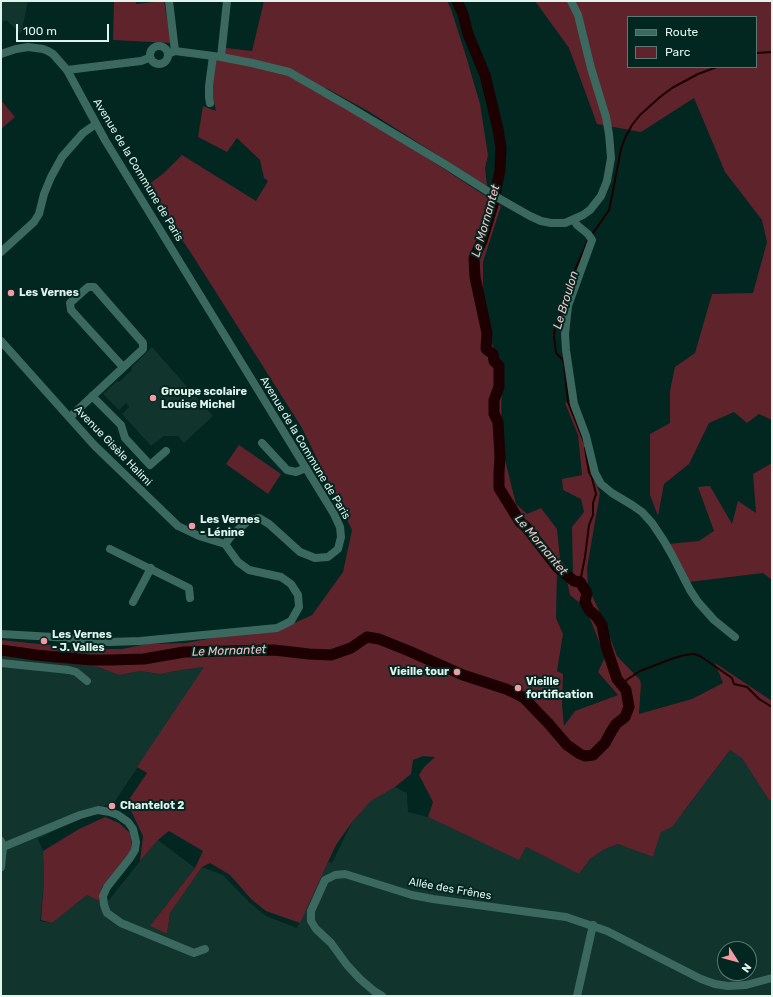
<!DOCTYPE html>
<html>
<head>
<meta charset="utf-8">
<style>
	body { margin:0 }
	#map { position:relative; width:773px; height:997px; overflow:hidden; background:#022620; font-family:Rubik,sans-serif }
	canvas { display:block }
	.frame { position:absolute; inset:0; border:2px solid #e0f3ed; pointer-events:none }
	.legend { position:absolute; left:627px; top:16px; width:130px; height:52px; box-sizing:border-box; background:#022620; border:1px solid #5b7872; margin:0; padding:5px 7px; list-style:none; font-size:12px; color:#e0f3ed }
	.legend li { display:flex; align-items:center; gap:8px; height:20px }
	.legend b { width:20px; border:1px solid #5b7872 }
	.north { position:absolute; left:717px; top:941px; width:40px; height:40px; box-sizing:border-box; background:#022620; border:1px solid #5b7872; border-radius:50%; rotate:126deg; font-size:11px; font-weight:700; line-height:16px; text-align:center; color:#e0f3ed }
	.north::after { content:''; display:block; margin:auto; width:14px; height:18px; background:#f49aa2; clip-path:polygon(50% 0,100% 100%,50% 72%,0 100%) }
	.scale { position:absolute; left:16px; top:24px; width:93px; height:18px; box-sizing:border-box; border:2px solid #e0f3ed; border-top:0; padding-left:5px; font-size:12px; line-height:14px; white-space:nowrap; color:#e0f3ed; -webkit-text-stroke:3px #022620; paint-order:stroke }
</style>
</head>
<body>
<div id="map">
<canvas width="773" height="997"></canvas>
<div class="frame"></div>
<ul class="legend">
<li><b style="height:5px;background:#3c695f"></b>Route</li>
<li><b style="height:11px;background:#5f232c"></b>Parc</li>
</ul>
<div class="north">N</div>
<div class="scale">100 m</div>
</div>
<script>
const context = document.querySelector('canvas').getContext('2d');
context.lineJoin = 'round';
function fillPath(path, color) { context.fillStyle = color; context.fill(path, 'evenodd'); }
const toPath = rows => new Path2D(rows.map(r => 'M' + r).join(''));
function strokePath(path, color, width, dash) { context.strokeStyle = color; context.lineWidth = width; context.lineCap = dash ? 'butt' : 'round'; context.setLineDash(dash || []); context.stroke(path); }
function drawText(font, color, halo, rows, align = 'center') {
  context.font = font + ' Rubik,sans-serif'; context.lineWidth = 4; context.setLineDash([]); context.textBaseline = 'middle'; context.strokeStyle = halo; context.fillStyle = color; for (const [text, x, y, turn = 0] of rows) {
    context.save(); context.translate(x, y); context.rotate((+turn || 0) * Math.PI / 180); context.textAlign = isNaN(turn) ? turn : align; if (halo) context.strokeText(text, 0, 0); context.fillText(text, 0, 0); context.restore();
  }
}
const built = toPath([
	[1,1,28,1,21,34,6,20,1,23],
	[152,347,213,416,184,443,178,436,164,436,151,446,122,414,129,407,126,403,119,410,103,394,117,381,119,382,132,370,131,368],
	[1,656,98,667,119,675,140,671,160,674,182,670,205,667,115,801,38,839,43,851,44,881,40,921,52,923,87,895,99,901,109,900,140,861,158,840,195,868,150,926,167,934,170,913,202,867,223,875,249,902,266,916,297,928,328,862,332,863,352,822,371,801,395,787,407,793,408,812,428,817,519,859,526,847,579,874,590,859,603,850,619,844,653,857,661,832,683,813,730,750,742,757,769,800,772,800,772,996,1,996],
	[725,949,749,949,749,973,725,973]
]);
const green = toPath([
	[114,1,136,1,136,4,164,1,171,43,113,40],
	[264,1,447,1,451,9,466,56,480,104,488,155,485,168,487,186,368,111,326,88,324,91,501,206,483,262,483,294,492,344,496,351,502,371,501,434,505,460,516,504,527,514,541,508,557,529,560,559,573,576,572,527,584,512,581,499,563,490,562,479,582,475,578,435,565,403,569,401,585,438,590,470,600,493,587,568,588,587,603,619,617,656,640,680,641,684,639,714,692,699,723,683,715,663,772,701,772,800,769,800,742,758,730,750,672,827,661,832,653,857,618,844,603,850,590,859,579,874,526,847,519,860,428,817,433,802,419,775,424,767,435,757,423,756,413,760,411,774,395,787,371,801,352,822,336,845,328,862,300,923,266,911,252,900,230,875,210,863,202,867,170,913,167,934,150,926,195,868,203,851,169,831,158,840,140,861,143,836,132,813,126,804,147,773,137,767,204,667,182,670,160,674,140,671,119,675,98,667,1,656,1,640,87,649,122,649,147,644,186,643,218,637,279,630,312,615,343,572,352,530,302,428,191,253,145,187,164,173,182,155,256,201,268,181,264,178,260,160,237,138,227,152,198,137,203,106,216,111,212,93,216,60,224,61,226,48,252,51],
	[557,572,567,581,570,595,586,608,605,657,598,672,618,695,575,711,564,726,562,706,563,674,557,671,563,634,556,618],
	[535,1,772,1,772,420,759,414,747,423,734,412,709,423,689,464,664,484,658,516,650,495,650,434,670,423,670,391,675,367,695,353,712,294,753,293,767,242,762,220,725,172,694,98,641,132,597,124,569,48],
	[628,17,756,17,756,67,628,67],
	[1,100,15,117,1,129],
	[239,445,281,474,268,494,226,464],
	[772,463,772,580,763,573,689,582,668,544,699,541,714,531,698,487,710,486,732,524,738,501,756,513,753,474],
	[105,817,119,823,130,833,132,849,102,887,99,901,87,895,52,923,41,920,44,881,43,851,79,829]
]);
const stream = toPath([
	[756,53,772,52],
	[592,234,596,229,609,210,612,196,621,149,625,138,632,125,640,115,660,97,672,88,698,74,717,67],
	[584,442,568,402,564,363,562,359,556,353,554,336,555,327,561,311,562,306,566,290,583,252,588,239],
	[580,582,585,557,589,525,593,515,593,503,596,494,592,478,589,472,585,448],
	[622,684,628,679,640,671,674,658,685,655,694,654,700,656,732,678,734,684,747,687,759,699,772,707]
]);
const river = toPath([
	[1,650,36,655,90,660,111,660,144,659,184,652,274,650,309,654,331,655,351,648,367,637,379,639,409,651,463,675,506,689,517,694,524,698,549,724,567,745,580,754,585,756,593,755,605,743,611,732,616,724,625,717,629,707,626,690,617,679,606,646,602,625,596,616,589,610,585,602,587,593,580,582,574,581,558,568,526,527,520,522,499,488,499,473,500,457,498,422,494,414,494,400,499,387,499,366,494,361,493,354,486,349,487,333,475,277,474,258,482,241,493,205,500,170,501,148,498,129,485,75,468,34,463,14,457,1]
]);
const minor = toPath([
	[169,1,175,51],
	'150 55a9 9 0 1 1 18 0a9 9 0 1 1-18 0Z',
	[1,54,16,49,28,47,43,49,48,51,53,54,67,70,105,140,334,514,340,527,341,537,338,549,328,557,315,558,300,552,269,524,259,518,248,521,232,535,225,544],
	[168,54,175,51,221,57,252,63,289,72,348,106,443,163,500,199,530,216,541,221,551,223,565,223,583,215,590,210,601,196,607,181,611,158,609,134,606,117,591,68,578,15,571,1],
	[221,57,227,1],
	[67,70,141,61,149,58],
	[210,103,209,97,209,86,213,56],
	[574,220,577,225,588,234,592,240,568,306,565,334,566,350,574,404,586,436,595,473,601,484,612,493,632,505,642,512,652,523,664,541,672,555,690,590,698,602,714,620,735,637],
	[1,252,34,222,39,214,44,194,51,177,62,157,83,133,96,124],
	[1,341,94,445,178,526,199,536,225,544],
	[92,396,121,425,125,438,150,465,166,451],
	[70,417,143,349,143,343,94,287,88,287,70,303,71,310,123,367],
	[262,443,287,470,296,472,306,468],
	[110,549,189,588,190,598],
	[133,602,151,568],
	[1,634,54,637,109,642,140,641,277,628,291,621,299,607,298,595,291,584,281,577,249,570,238,562,225,544],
	[1,663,69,670,76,672,87,681],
	[1,841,3,847,1,867],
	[3,847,80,815,98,810,110,812,118,815,128,822,133,829,136,842,135,850,130,858,107,887,103,896,104,905,107,913,121,923,194,953,205,949],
	[382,996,374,991,360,979,347,965,331,943,316,929,311,921,311,911,325,880,335,875,345,874,412,895,433,899,566,917,607,931,701,979,715,984,728,986,746,985,772,978],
	[577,996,593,925]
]);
const markers = [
	[11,293,4,"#f49aa2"],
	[153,398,4,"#f49aa2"],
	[192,526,4,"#f49aa2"],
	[44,641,4,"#f49aa2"],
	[457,672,4,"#f49aa2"],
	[518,688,4,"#f49aa2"],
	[112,806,4,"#f49aa2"]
];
const streetNames = [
	["Avenue de la Commune de Paris",138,170,59],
	["Avenue Gisèle Halimi",113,446,46],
	["Avenue de la Commune de Paris",305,448,59],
	["Allée des Frênes",450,889,10]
];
const poiNames = [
	["Les Vernes",19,293],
	["Groupe scolaire",161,392],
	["Louise Michel",161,405],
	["Les Vernes",200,520],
	["- Lénine",200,533],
	["Les Vernes",52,635],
	["- J. Valles",52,648],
	["Vieille tour",449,672,"right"],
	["Vieille",526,682],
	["fortification",526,695],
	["Chantelot 2",120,806]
];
const waterNames = [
	["Le Mornantet",486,221,-74],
	["Le Broulon",566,300,-73],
	["Le Mornantet",541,545,50],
	["Le Mornantet",229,651,-2]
];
fillPath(built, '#11342d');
fillPath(green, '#5f232c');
strokePath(stream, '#1c0002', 2);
strokePath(river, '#1c0002', 11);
strokePath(minor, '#3c695f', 8);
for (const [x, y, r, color] of markers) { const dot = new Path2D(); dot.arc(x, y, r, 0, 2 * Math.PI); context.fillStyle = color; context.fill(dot); strokePath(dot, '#022620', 1.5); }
drawText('11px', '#e0f3ed', '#022620', streetNames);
drawText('bold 11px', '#e0f3ed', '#022620', poiNames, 'left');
drawText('italic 12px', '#f4c1c4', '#022620', waterNames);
</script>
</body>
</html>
